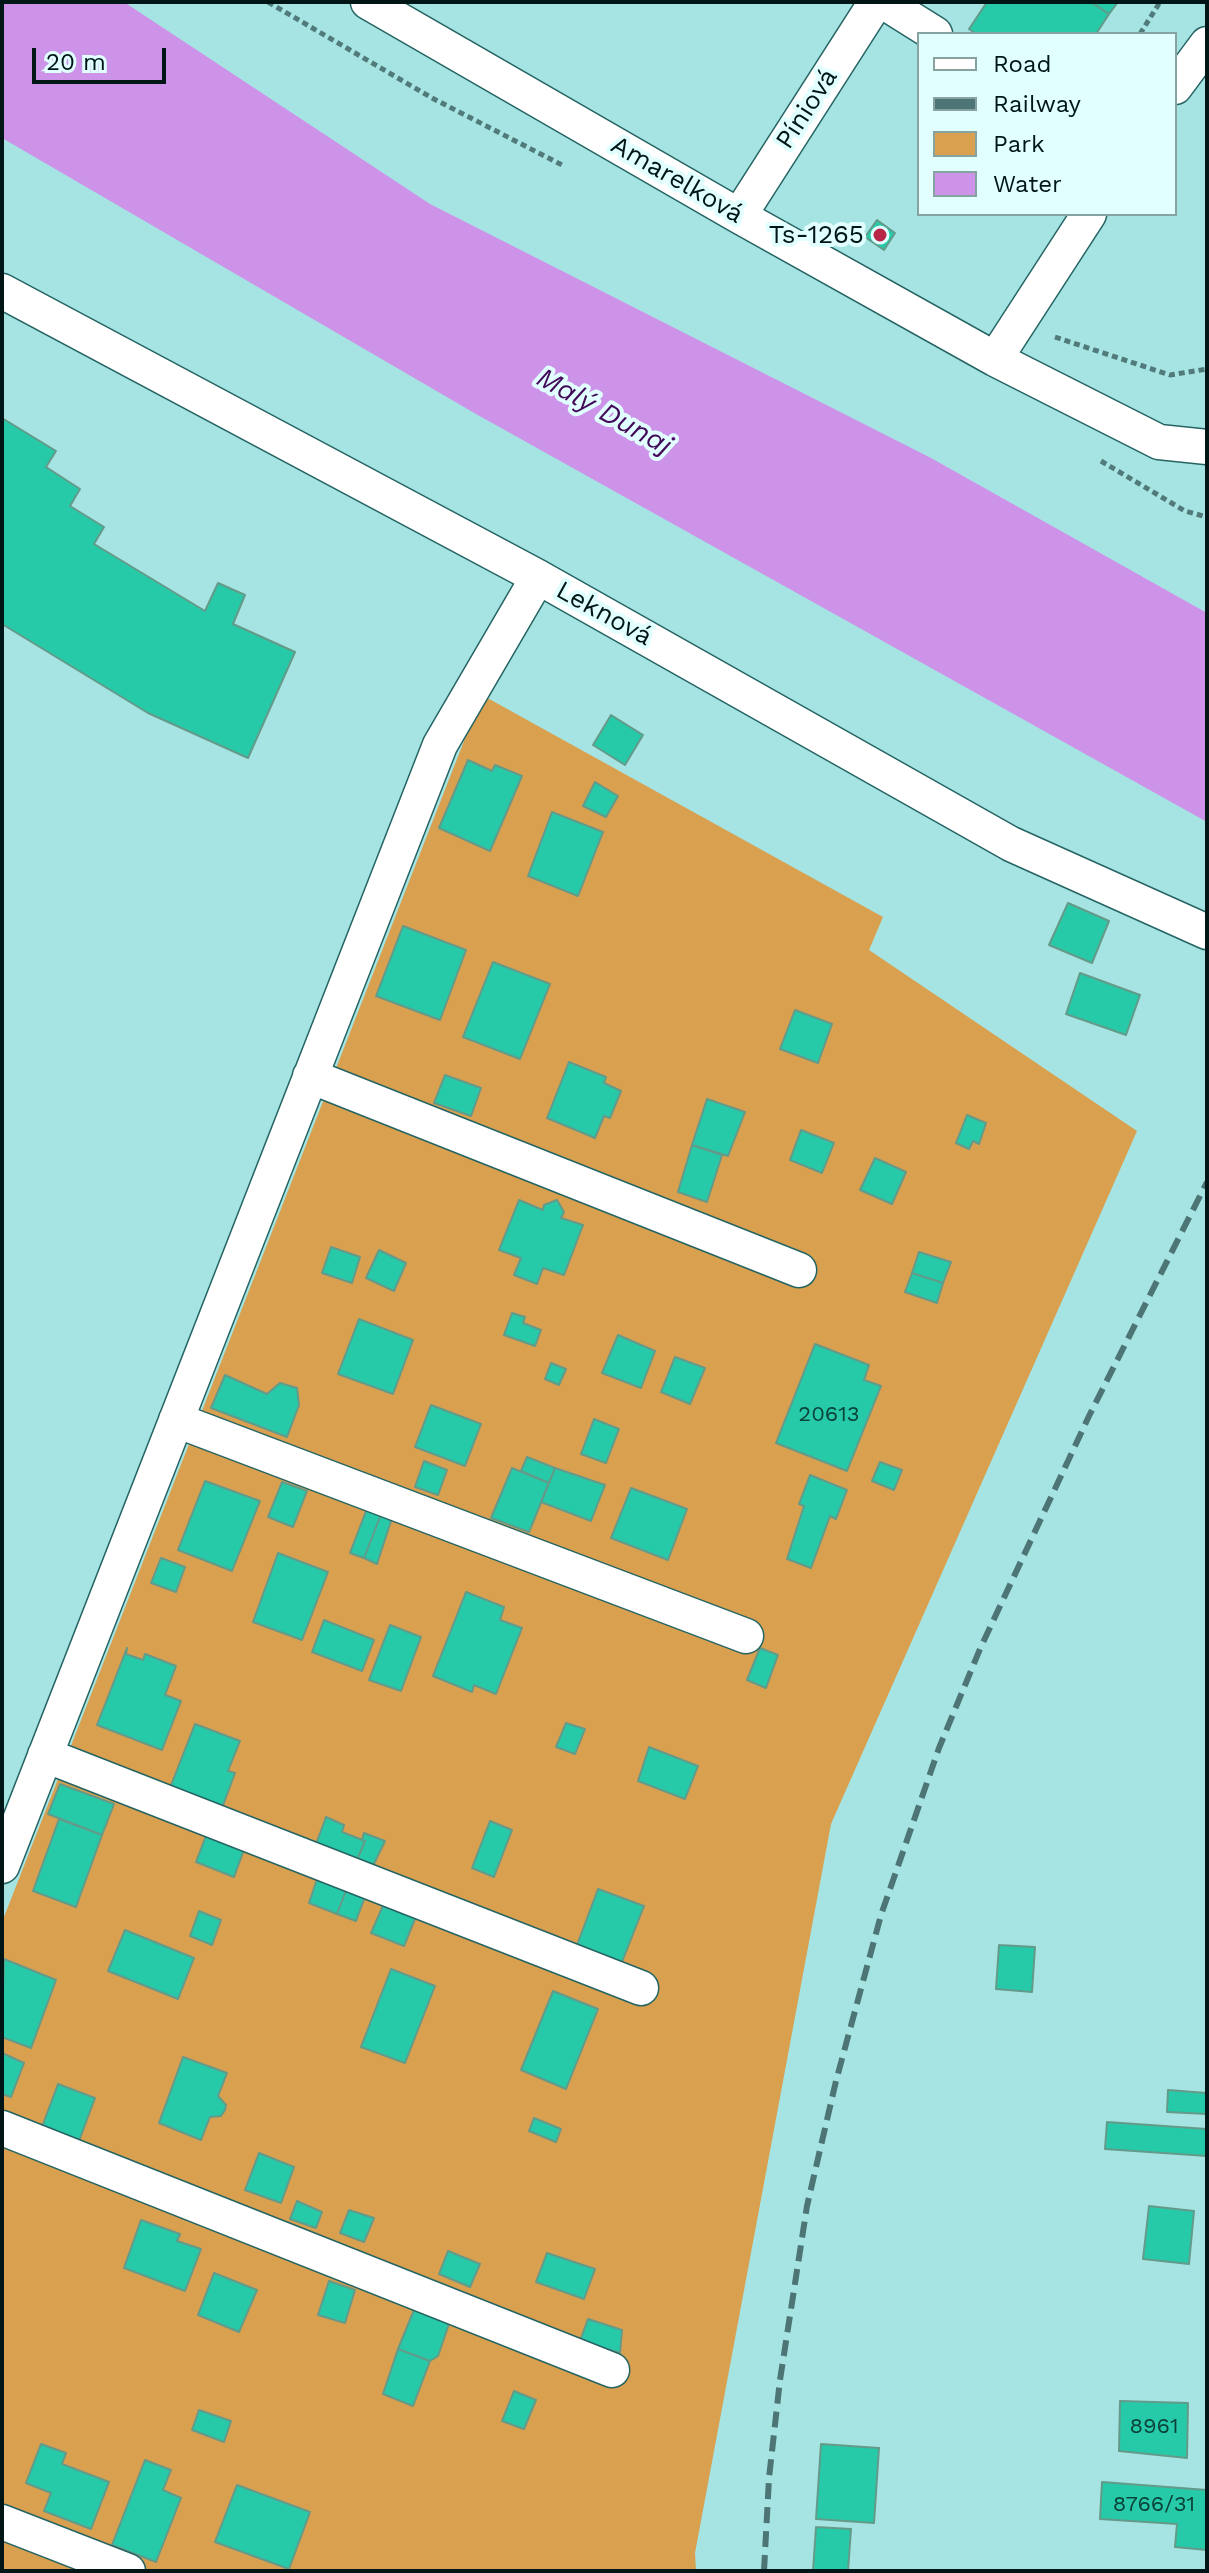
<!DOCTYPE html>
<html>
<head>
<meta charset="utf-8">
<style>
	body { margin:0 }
	#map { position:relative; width:1209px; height:2573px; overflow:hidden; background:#a6e4e3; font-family:"Work Sans",sans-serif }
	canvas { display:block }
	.frame { position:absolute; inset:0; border:4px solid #001616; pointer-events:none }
	.legend { position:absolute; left:917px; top:32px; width:260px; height:184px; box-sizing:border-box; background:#e0fffe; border:2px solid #86a2a1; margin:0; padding:10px 14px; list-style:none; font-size:24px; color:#001616 }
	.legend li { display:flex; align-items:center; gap:16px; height:40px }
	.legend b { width:40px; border:2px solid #86a2a1 }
	.scale { position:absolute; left:32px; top:48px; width:134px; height:36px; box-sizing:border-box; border:4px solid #001616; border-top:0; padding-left:10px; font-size:24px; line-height:28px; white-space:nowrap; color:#001616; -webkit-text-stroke:6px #e0fffe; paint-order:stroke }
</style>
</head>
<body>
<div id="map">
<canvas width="1209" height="2573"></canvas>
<div class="frame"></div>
<ul class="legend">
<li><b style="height:10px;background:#fff"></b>Road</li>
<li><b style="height:10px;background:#4d7575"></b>Railway</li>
<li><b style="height:22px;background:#d8a04f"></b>Park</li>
<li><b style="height:22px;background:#cd93e9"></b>Water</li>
</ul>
<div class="scale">20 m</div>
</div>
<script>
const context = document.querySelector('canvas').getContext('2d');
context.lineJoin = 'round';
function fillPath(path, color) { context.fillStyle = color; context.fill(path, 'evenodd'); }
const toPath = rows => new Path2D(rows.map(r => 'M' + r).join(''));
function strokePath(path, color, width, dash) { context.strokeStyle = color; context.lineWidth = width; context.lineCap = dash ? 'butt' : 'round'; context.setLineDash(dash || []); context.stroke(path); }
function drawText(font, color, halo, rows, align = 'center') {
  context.font = font + ' "Work Sans",sans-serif'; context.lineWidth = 8; context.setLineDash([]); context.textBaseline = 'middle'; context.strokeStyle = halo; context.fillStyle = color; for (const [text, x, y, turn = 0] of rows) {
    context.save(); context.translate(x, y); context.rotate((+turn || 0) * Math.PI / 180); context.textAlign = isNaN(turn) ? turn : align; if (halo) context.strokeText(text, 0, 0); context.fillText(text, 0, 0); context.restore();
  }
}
const green = toPath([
	[482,695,883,917,869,950,1137,1131,831,1824,695,2553,696,2571,2,2571,2,1922]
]);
const water = toPath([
	[2,2,124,2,430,204,931,458,1207,613,1207,822,476,414,2,138]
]);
const building = toPath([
	[987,2,1091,2,1109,14,1096,34,976,34,969,29,987,2],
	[1091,2,1118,2,1109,14,1091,2],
	[877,220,895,233,884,250,865,237,877,220],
	[2,418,56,451,46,467,80,489,70,506,104,527,94,544,205,611,218,583,245,595,233,624,295,652,248,758,148,713,2,624,2,418],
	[611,715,643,735,625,765,593,745,611,715],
	[468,760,492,771,495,765,522,776,490,851,439,828,468,760],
	[595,782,618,796,606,817,583,806,595,782],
	[552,812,603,832,578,896,528,876,552,812],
	[1068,903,1109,921,1092,963,1049,945,1068,903],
	[403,926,466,950,440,1020,376,996,403,926],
	[493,962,550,984,520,1059,463,1037,493,962],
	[1080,973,1140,995,1126,1035,1066,1014,1080,973],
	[795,1010,832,1024,818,1063,780,1049,795,1010],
	[569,1062,606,1077,604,1083,621,1091,610,1118,604,1116,595,1138,547,1118,569,1062],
	[445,1075,481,1088,471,1116,434,1103,445,1075],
	[707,1099,745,1112,728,1156,692,1145,707,1099],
	[967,1115,986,1123,979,1144,973,1141,969,1149,956,1143,967,1115],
	[801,1130,834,1143,822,1173,790,1160,801,1130],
	[692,1145,722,1155,707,1202,678,1192,692,1145],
	[875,1158,906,1172,892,1204,860,1190,875,1158],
	[519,1200,543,1210,544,1205,557,1200,564,1212,561,1218,583,1225,564,1275,543,1268,537,1284,514,1275,521,1258,499,1250,519,1200],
	[331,1247,360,1257,352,1283,322,1273,331,1247],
	[379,1250,406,1263,394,1291,366,1278,379,1250],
	[919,1252,951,1262,943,1283,912,1273,919,1252],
	[912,1273,943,1283,937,1303,905,1292,912,1273],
	[512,1313,525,1317,523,1323,541,1330,535,1346,504,1335,512,1313],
	[359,1319,413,1340,393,1394,338,1374,359,1319],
	[618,1335,655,1351,641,1388,602,1373,618,1335],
	[815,1344,869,1365,864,1380,881,1386,847,1471,776,1443,815,1344],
	[675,1357,705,1368,690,1404,661,1392,675,1357],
	[551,1363,566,1369,559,1385,545,1379,551,1363],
	[225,1375,267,1394,280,1383,297,1388,299,1405,287,1437,211,1408,225,1375],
	[431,1405,481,1424,465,1466,415,1447,431,1405],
	[594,1419,619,1429,606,1463,581,1454,594,1419],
	[527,1457,555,1468,549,1483,521,1471,527,1457],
	[424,1461,447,1470,438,1495,415,1487,424,1461],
	[880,1462,902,1470,894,1490,872,1481,880,1462],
	[512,1468,549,1483,529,1532,491,1518,512,1468],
	[555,1468,605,1485,591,1521,541,1502,555,1468],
	[810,1475,847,1490,836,1519,830,1516,811,1568,787,1559,804,1506,799,1504,810,1475],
	[205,1481,260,1501,232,1571,178,1550,205,1481],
	[282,1482,307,1491,293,1527,268,1517,282,1482],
	[631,1488,687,1509,668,1560,611,1538,631,1488],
	[368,1506,382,1512,364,1558,350,1553,368,1506],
	[382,1512,393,1515,377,1564,364,1558,382,1512],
	[278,1553,328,1572,302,1640,253,1622,278,1553],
	[161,1558,185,1567,176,1592,151,1583,161,1558],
	[466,1592,504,1607,500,1620,522,1628,496,1694,474,1685,472,1692,433,1676,466,1592],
	[324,1620,374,1640,362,1671,312,1652,324,1620],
	[390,1625,421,1637,401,1691,369,1680,390,1625],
	[127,1648,126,1654,143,1660,145,1654,176,1666,165,1695,181,1701,162,1750,97,1725,127,1648],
	[760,1648,778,1655,766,1688,747,1680,760,1648],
	[566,1723,585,1729,575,1754,556,1747,566,1723],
	[195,1724,240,1741,228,1771,235,1773,222,1808,170,1788,195,1724],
	[649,1747,698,1766,685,1799,638,1781,649,1747],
	[60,1784,114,1804,102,1835,48,1814,60,1784],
	[326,1817,344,1825,342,1832,365,1841,357,1860,316,1844,326,1817],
	[59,1819,102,1835,76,1907,33,1891,59,1819],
	[490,1821,512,1830,494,1877,472,1868,490,1821],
	[207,1833,245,1847,234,1877,196,1862,207,1833],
	[364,1833,385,1841,373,1866,357,1860,365,1841,362,1840,364,1833],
	[318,1876,347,1888,337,1914,309,1903,318,1876],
	[347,1888,366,1894,356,1921,337,1914,347,1888],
	[598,1889,644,1906,622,1962,577,1945,598,1889],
	[385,1901,417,1914,404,1946,371,1933,385,1901],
	[199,1911,221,1920,212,1945,190,1936,199,1911],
	[125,1930,194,1958,178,1999,108,1971,125,1930],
	[999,1945,1035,1947,1032,1992,996,1989,999,1945],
	[4,1959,56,1980,31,2048,2,2037,4,1959],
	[391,1969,435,1986,405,2063,361,2047,391,1969],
	[553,1991,598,2009,566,2089,521,2070,553,1991],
	[2,2053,24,2063,11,2097,2,2094,2,2053],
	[183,2057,227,2073,218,2096,226,2105,225,2110,221,2116,210,2117,201,2140,159,2123,183,2057],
	[58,2084,95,2098,79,2141,42,2127,58,2084],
	[1168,2090,1207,2093,1207,2114,1167,2112,1168,2090],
	[534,2118,561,2129,556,2142,529,2131,534,2118],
	[1107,2122,1207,2129,1207,2156,1105,2149,1107,2122],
	[259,2153,294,2167,281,2203,245,2190,259,2153],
	[297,2201,322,2212,316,2228,290,2219,297,2201],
	[1149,2206,1194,2211,1189,2264,1143,2259,1149,2206],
	[349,2210,374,2218,364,2242,340,2233,349,2210],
	[141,2220,180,2234,177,2241,201,2249,185,2291,124,2268,141,2220],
	[448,2251,480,2264,470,2287,439,2274,448,2251],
	[547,2253,595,2269,584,2299,536,2282,547,2253],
	[214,2273,257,2290,239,2332,198,2315,214,2273],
	[329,2281,355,2290,345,2323,318,2315,329,2281],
	[416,2305,451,2318,438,2356,430,2361,398,2349,416,2305],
	[588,2319,622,2330,620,2353,580,2341,588,2319],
	[398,2349,430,2361,413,2406,383,2394,398,2349],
	[514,2391,536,2400,524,2429,502,2421,514,2391],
	[1120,2401,1188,2403,1187,2458,1119,2451,1120,2401],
	[199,2410,231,2421,224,2442,192,2430,199,2410],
	[41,2444,66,2453,62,2464,109,2482,91,2529,44,2511,51,2493,26,2483,41,2444],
	[821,2444,879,2448,874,2523,816,2519,821,2444],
	[145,2460,171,2470,163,2490,181,2498,156,2562,112,2545,145,2460],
	[1102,2482,1207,2490,1207,2550,1175,2547,1177,2524,1100,2519,1102,2482],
	[237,2485,310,2512,289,2569,215,2542,237,2485],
	[816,2527,851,2529,848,2571,813,2571,816,2527]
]);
const path = toPath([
	[268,2,432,98,564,166],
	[1140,34,1160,2],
	[1055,337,1170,375,1207,369],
	[1101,461,1185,511,1207,517]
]);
const minor = toPath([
	[368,2,739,216,995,359,1159,442,1207,447],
	[884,2,935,34],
	[1175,87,1207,44],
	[739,216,876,2],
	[2,291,538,577,1011,844,1207,932],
	[995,359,1089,214],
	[310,1076,799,1270],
	[176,1420,746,1636],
	[45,1755,641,1988],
	[2,1866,440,745,538,577],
	[2,2128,612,2370],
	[2,2522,128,2571]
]);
const rail = toPath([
	[764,2571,769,2478,780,2380,807,2206,836,2081,881,1915,939,1748,980,1649,1089,1416,1207,1182]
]);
const markers = [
	[880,235,8,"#b92748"]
];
const numberNames = [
	["20613",829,1415],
	["8961",1154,2427],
	["8766/31",1154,2505]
];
const streetNames = [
	["Píniová",807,109,-57],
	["Amarelková",677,180,30],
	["Leknová",604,614,29]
];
const poiNames = [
	["Ts-1265",864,235]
];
const waterNames = [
	["Malý Dunaj",604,412,29]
];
fillPath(green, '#d8a04f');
fillPath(water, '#cd93e9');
fillPath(building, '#27caa8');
strokePath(building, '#639a8a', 2);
strokePath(minor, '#256463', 37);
strokePath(path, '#517b7a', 5, [6, 4]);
strokePath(minor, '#fff', 34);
strokePath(rail, '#4d7575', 6, [16, 8]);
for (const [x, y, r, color] of markers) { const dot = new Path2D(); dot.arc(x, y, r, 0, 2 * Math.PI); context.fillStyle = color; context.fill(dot); strokePath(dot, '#e0fffe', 3); }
drawText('22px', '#0a433a', null, numberNames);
drawText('26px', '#001616', '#e0fffe', streetNames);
drawText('26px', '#001616', '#e0fffe', poiNames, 'right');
drawText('italic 28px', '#430959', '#e0fffe', waterNames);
</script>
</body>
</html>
